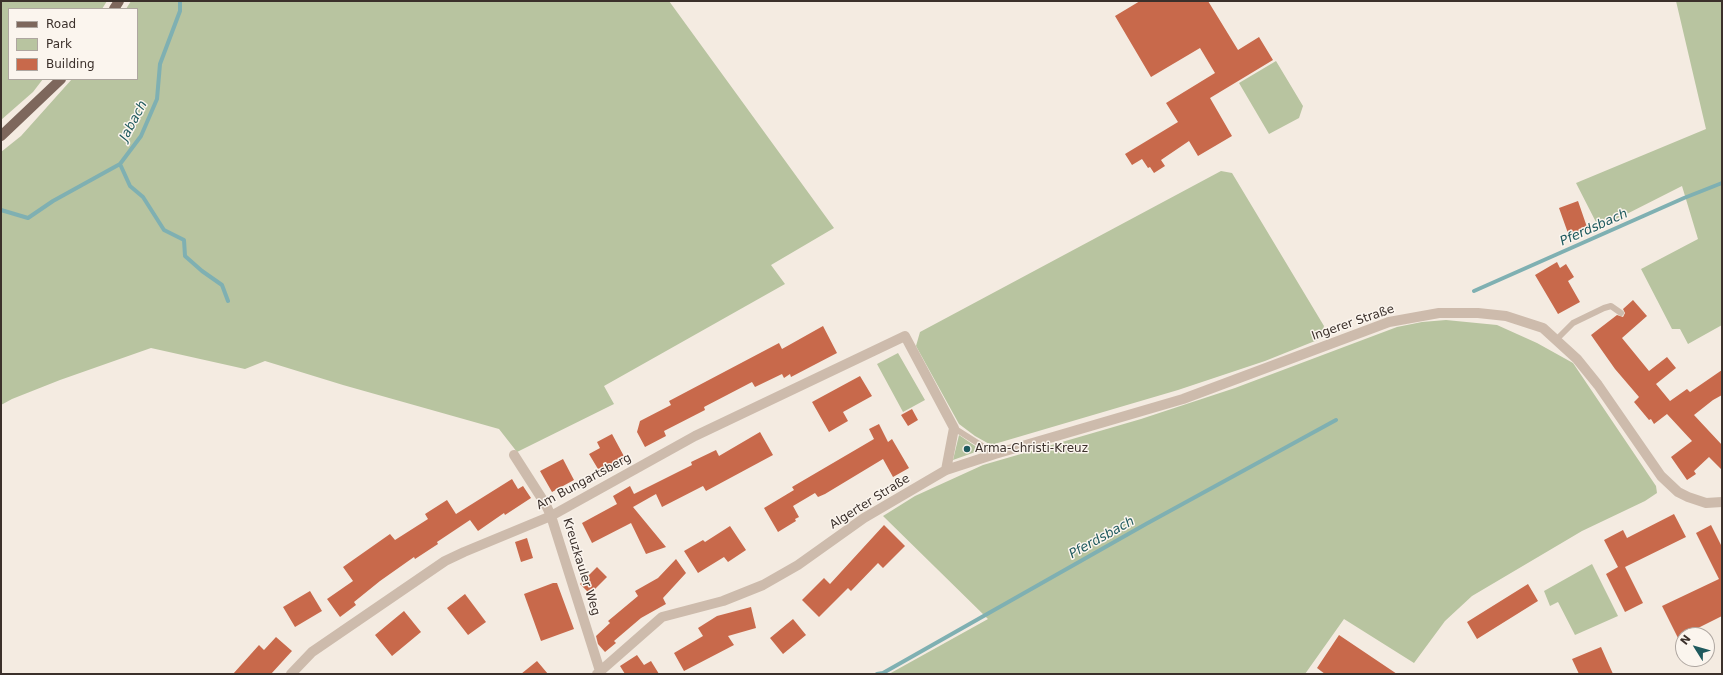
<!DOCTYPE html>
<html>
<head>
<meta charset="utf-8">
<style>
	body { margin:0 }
	#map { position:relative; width:1723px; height:675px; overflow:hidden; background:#f4ebe1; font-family:"DejaVu Sans",sans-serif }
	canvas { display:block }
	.frame { position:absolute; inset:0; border:2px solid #3b302b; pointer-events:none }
	.legend { position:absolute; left:8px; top:8px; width:130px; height:72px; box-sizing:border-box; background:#fbf5ee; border:1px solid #aea6a0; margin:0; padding:5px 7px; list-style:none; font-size:12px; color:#3b302b }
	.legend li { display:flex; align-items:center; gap:8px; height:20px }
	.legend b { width:20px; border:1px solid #aea6a0 }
	.north { position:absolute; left:1675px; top:627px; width:40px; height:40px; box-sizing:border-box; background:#fbf5ee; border:1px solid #aea6a0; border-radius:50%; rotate:307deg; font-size:11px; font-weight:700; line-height:16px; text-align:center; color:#3b302b }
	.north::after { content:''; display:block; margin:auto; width:14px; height:18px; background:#1f5a5e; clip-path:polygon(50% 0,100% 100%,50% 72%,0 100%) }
</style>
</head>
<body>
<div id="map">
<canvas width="1723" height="675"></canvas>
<div class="frame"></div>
<ul class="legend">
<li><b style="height:5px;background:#7d675c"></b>Road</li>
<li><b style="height:11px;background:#b8c4a0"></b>Park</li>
<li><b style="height:11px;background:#c8694b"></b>Building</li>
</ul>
<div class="north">N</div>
</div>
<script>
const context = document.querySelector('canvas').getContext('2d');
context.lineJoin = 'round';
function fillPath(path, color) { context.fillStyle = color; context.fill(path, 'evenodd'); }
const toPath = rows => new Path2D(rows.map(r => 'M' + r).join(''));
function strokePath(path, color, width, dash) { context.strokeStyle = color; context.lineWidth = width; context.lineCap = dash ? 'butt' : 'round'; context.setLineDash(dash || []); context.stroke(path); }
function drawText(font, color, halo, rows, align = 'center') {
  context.font = font + ' "DejaVu Sans",sans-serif'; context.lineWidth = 3; context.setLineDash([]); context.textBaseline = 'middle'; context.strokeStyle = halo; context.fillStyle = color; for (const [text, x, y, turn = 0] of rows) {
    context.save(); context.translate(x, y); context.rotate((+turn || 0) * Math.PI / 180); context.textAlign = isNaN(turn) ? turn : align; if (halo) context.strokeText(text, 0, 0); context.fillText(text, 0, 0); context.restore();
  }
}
const green = toPath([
	[1,1,107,1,102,9,9,9,9,79,43,79,33,92,1,120],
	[131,1,669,1,834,228,771,265,785,284,604,386,614,404,517,452,499,429,343,385,265,361,245,369,151,348,60,380,12,399,1,405,1,152,21,136,72,79,137,79,137,9,126,9],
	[1676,1,1722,1,1722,325,1688,344,1680,329,1672,329,1641,269,1698,239,1682,186,1599,228,1576,183,1706,129],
	[1276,61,1303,106,1299,118,1269,134,1239,83],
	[1221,171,1232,173,1324,326,1320,339,1265,361,1178,390,991,445,975,436,959,424,916,346,920,332],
	[1446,320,1497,325,1537,343,1573,363,1656,486,1657,493,1645,501,1582,531,1472,596,1445,621,1414,663,1344,619,1305,674,889,674,988,619,883,516,915,496,983,465,1141,419,1235,388,1397,327,1422,322],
	[898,353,925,400,903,412,877,364],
	[959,435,981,450,953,460],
	[1592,564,1618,616,1575,635,1558,602,1550,606,1544,591]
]);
const stream = toPath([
	[120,164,130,186,143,197,164,230,184,240,185,256,202,271,222,285,228,301],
	[1,210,28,218,53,201,120,164,141,136,157,99,160,64,180,11,180,1],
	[1474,291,1684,198,1722,183],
	[877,674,883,673,1146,524,1336,420]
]);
const building = toPath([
	[1140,1,1208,1,1238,50,1259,37,1273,60,1210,98,1232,136,1198,156,1189,141,1161,160,1165,166,1154,173,1150,167,1148,168,1142,159,1132,165,1125,154,1178,122,1166,103,1215,73,1200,48,1151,77,1115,16],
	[1578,201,1588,230,1569,236,1559,208],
	[1557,262,1560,268,1566,264,1574,277,1568,281,1580,302,1558,314,1535,275],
	[1633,300,1647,316,1622,338,1649,371,1667,357,1676,368,1656,384,1670,401,1687,389,1690,392,1722,370,1722,395,1713,400,1694,415,1722,445,1722,470,1709,457,1694,471,1696,474,1687,480,1671,457,1692,441,1667,414,1654,424,1651,419,1649,420,1634,402,1639,397,1615,369,1591,335,1617,315,1623,317,1625,313,1623,309],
	[823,326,837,353,791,377,790,374,784,378,782,374,755,387,752,382,704,407,705,410,664,431,666,436,645,447,637,432,640,421,671,405,669,401,779,343,782,349],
	[860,376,872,396,843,412,848,421,829,432,812,402],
	[912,409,918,420,908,426,901,415],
	[879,424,888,442,892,439,909,468,893,477,883,459,825,494,818,497,815,493,793,506,799,517,795,519,796,521,778,532,764,508,794,490,792,487,874,439,869,429],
	[760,432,773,455,706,491,703,486,662,507,656,494,633,507,666,547,646,554,631,523,592,543,582,523,617,504,613,496,630,486,634,494,692,465,691,462,716,450,719,456],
	[612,434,626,460,601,474,589,454,600,448,597,442],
	[563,459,574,480,552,492,540,471],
	[512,479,518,489,523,486,531,498,505,515,504,513,478,531,470,520,437,542,438,544,415,559,414,557,380,581,354,602,356,605,340,617,327,599,353,581,343,567,390,534,395,540,428,519,425,514,447,500,456,514],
	[1674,514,1686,537,1625,567,1643,603,1625,612,1606,574,1618,567,1604,540,1623,530,1627,538],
	[884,525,905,546,883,568,878,563,851,591,848,588,819,617,802,600,824,578,830,584],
	[1711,525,1722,547,1722,616,1678,638,1662,606,1719,579,1696,533],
	[730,526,746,550,728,562,724,557,698,573,684,551,703,540,705,542],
	[527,538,533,558,521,562,515,542],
	[676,559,686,573,663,598,666,604,641,618,614,641,616,643,605,652,598,644,596,636,610,623,608,621,638,596,635,591,658,578],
	[597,567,607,577,590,594,580,584],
	[553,583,557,583,574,629,541,641,524,594],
	[1528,584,1538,601,1477,639,1467,622],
	[310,591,322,611,295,627,283,607],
	[465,594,486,622,468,635,447,608],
	[751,607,756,628,728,636,734,645,684,671,674,653,703,636,698,628,717,616],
	[404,611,421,632,392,656,375,635],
	[793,619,806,635,783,654,770,638],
	[1339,635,1397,674,1325,674,1317,668],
	[276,637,292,651,271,674,233,674,259,645,264,650],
	[1601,647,1613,674,1579,674,1572,659],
	[637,655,644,665,651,661,659,674,625,674,620,666],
	[537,661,548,674,521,674]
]);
const lane = toPath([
	[1556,340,1573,323,1604,308,1611,306,1621,313],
	[954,428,995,454]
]);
const street = toPath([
	[514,455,546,505,551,516,600,671],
	[291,674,312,652,445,561,464,552,551,516,695,436,905,336,954,428,946,470],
	[597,674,662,617,723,601,763,585,798,565,864,518,946,470,995,454,1183,399,1389,322,1439,313,1478,313,1506,316,1543,328,1577,359,1598,385,1661,476,1678,492,1688,497,1706,503,1722,502]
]);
const primary = toPath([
	[114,9,119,1],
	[1,136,61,79]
]);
const markers = [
	[967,449,4,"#1f5a5e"]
];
const streetNames = [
	["Ingerer Straße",1353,323,-19],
	["Am Bungartsberg",584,482,-28],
	["Algerter Straße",870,502,-32],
	["Kreuzkauler Weg",581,567,73]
];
const poiNames = [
	["Arma-Christi-Kreuz",975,449]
];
const waterNames = [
	["Jabach",134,121,-62],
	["Pferdsbach",1594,228,-24],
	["Pferdsbach",1102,538,-29]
];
fillPath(green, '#b8c4a0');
strokePath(stream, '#7fb0b2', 4);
fillPath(building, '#c8694b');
strokePath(lane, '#cdbbac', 6);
strokePath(street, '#cdbbac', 10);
strokePath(primary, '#7d675c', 10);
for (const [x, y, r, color] of markers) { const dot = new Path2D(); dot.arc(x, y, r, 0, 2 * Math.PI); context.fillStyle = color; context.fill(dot); strokePath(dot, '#fbf5ee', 1.5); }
drawText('12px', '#3b302b', '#fbf5ee', streetNames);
drawText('12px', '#3b302b', '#fbf5ee', poiNames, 'left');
drawText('italic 13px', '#1f5a5e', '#fbf5ee', waterNames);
</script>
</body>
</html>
